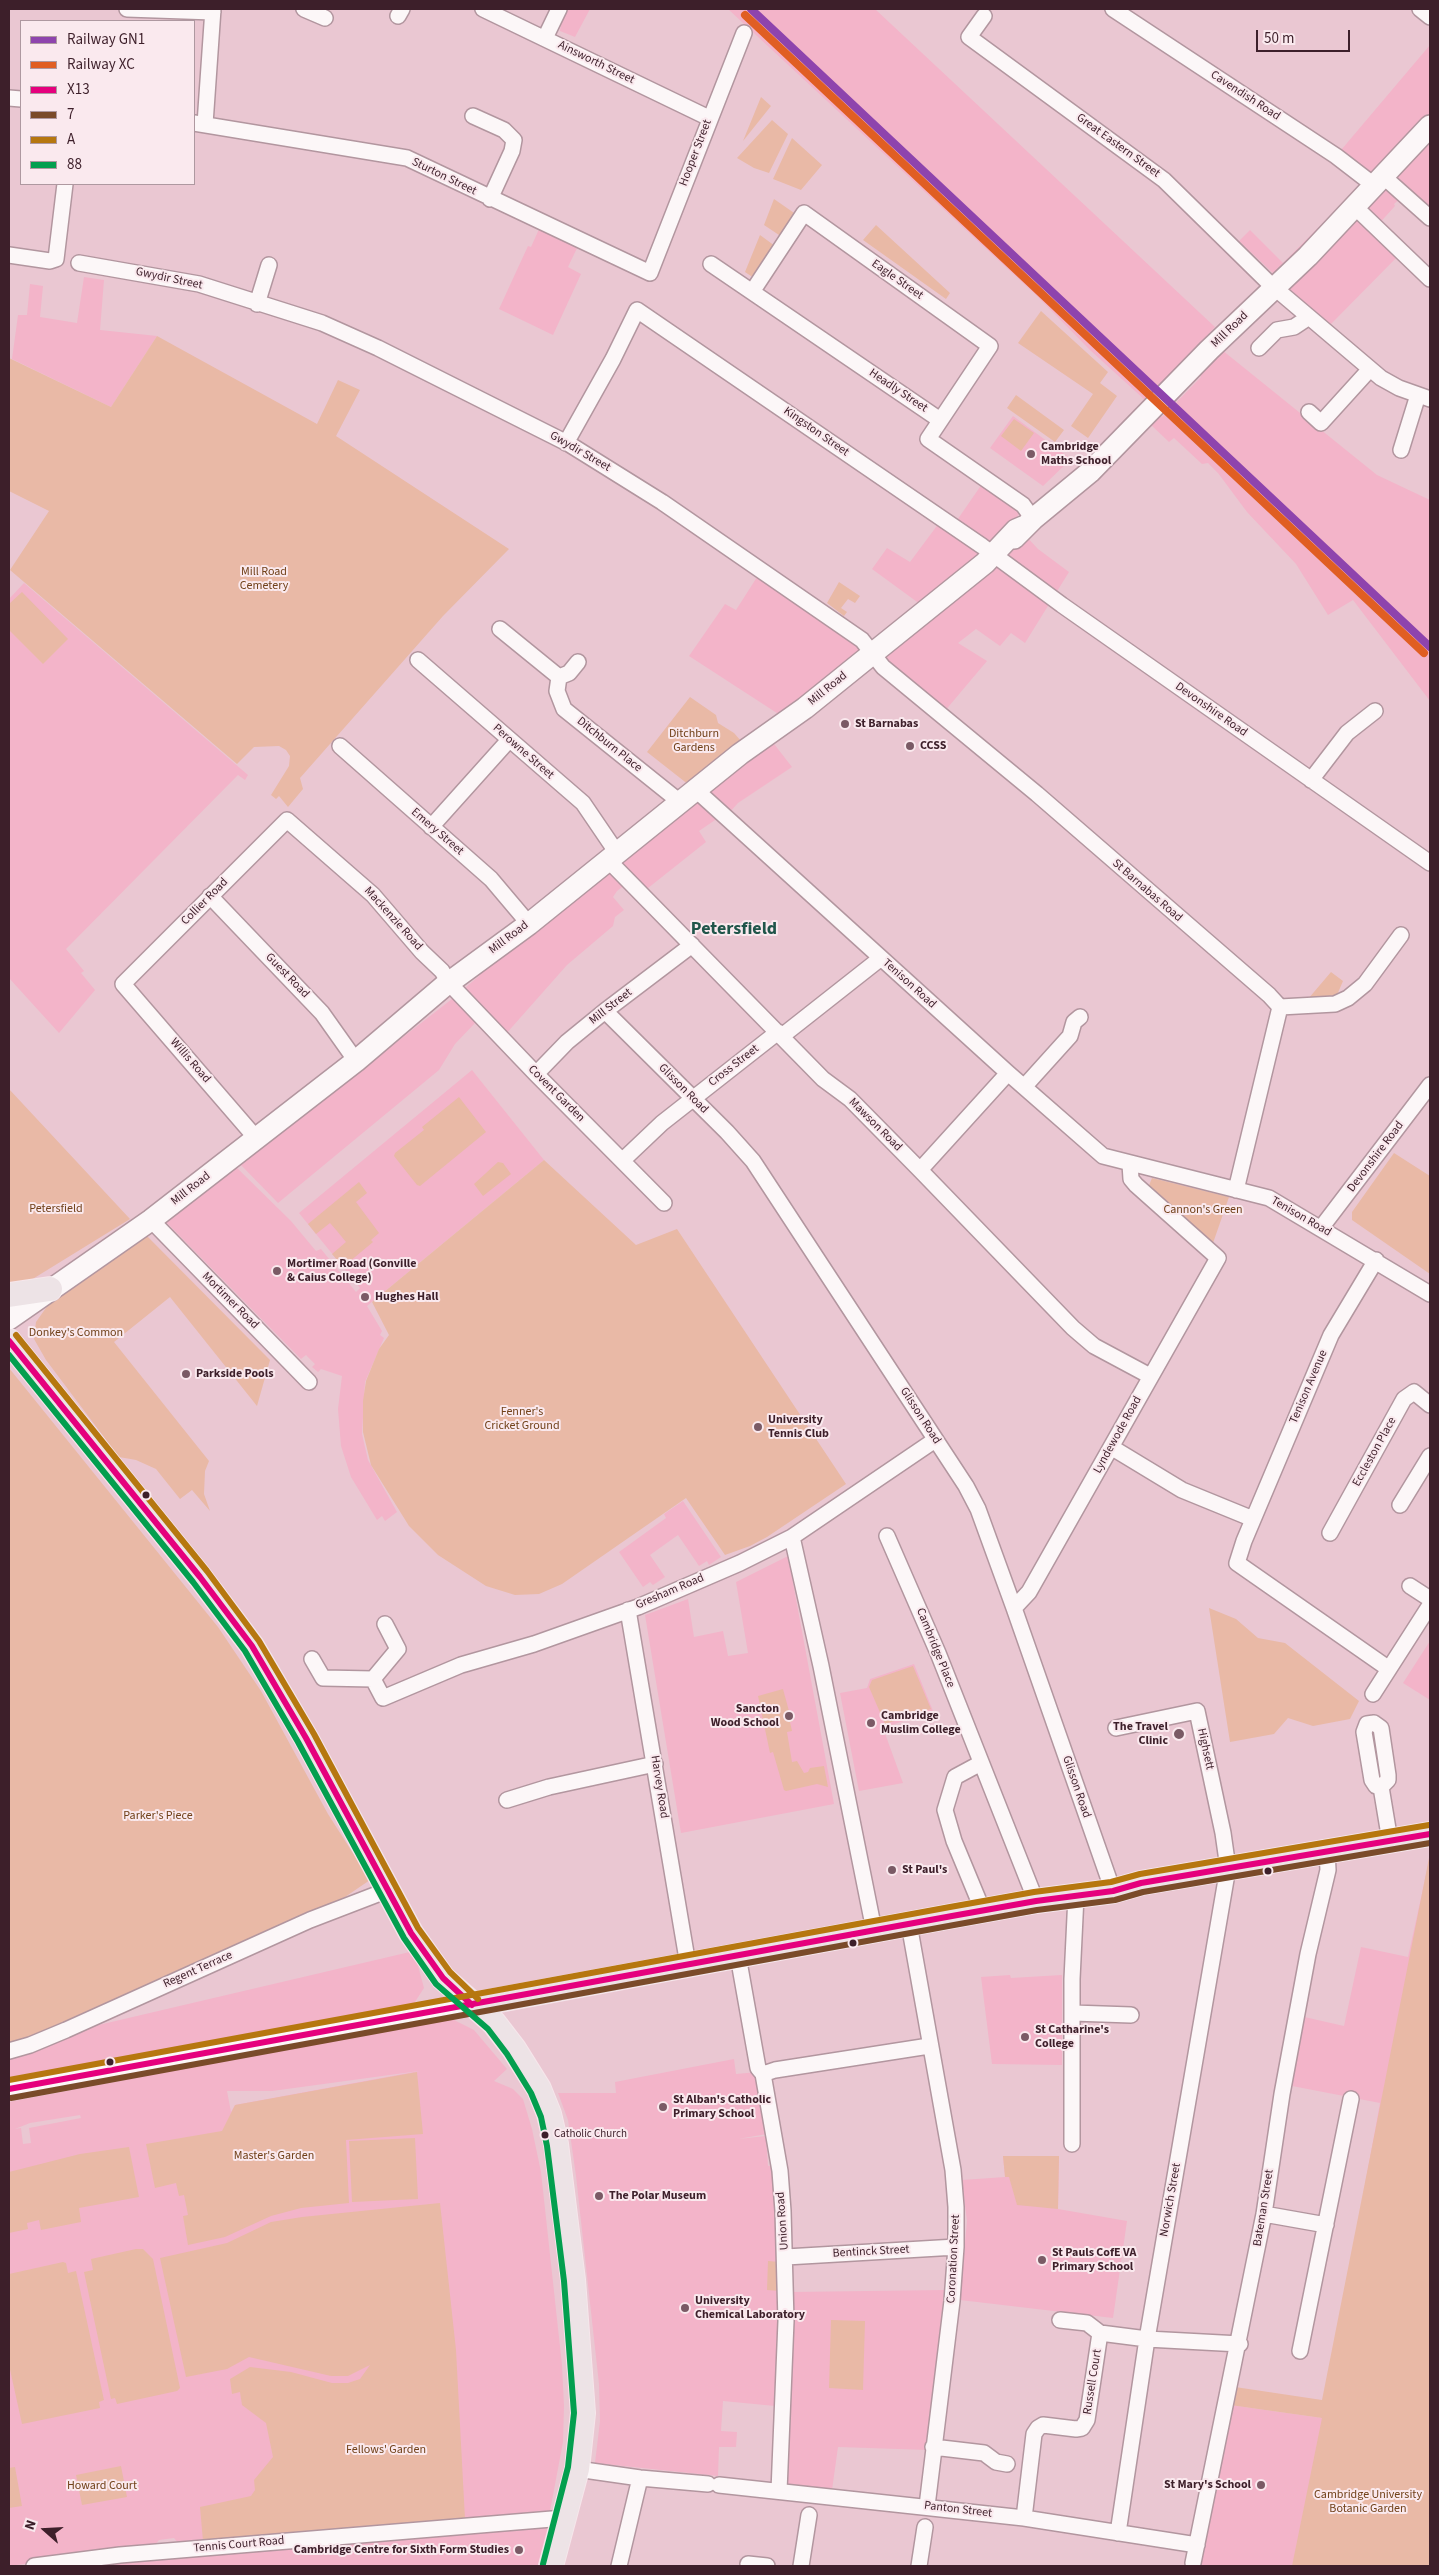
<!DOCTYPE html>
<html>
<head>
<meta charset="utf-8">
<style>
	body { margin:0 }
	#map { position:relative; width:1439px; height:2575px; overflow:hidden; background:#eac7d2; font-family:"Source Sans 3",sans-serif }
	canvas { display:block }
	.frame { position:absolute; inset:0; border:10px solid #3d1f2a; pointer-events:none }
	.legend { position:absolute; left:20px; top:20px; width:175px; height:165px; box-sizing:border-box; background:#fae9ee; border:1px solid #ae98a0; margin:0; padding:6px 9px; list-style:none; font-size:15px; color:#3d1f2a }
	.legend li { display:flex; align-items:center; gap:10px; height:25px }
	.legend b { width:25px; border:1px solid #ae98a0 }
	.north { position:absolute; left:20px; top:2505px; width:50px; height:50px; -webkit-text-stroke:4px #fae9ee; paint-order:stroke; rotate:289deg; font-size:14px; font-weight:700; line-height:20px; text-align:center; color:#3d1f2a }
	.north::after { content:''; display:block; margin:auto; width:18px; height:22px; background:#3d1f2a; clip-path:polygon(50% 0,100% 100%,50% 72%,0 100%) }
	.scale { position:absolute; left:1256px; top:30px; width:94px; height:22px; box-sizing:border-box; border:2px solid #3d1f2a; border-top:0; padding-left:6px; font-size:15px; line-height:18px; white-space:nowrap; color:#3d1f2a; -webkit-text-stroke:4px #fae9ee; paint-order:stroke }
</style>
</head>
<body>
<div id="map">
<canvas width="1439" height="2575"></canvas>
<div class="frame"></div>
<ul class="legend">
<li><b style="height:6px;background:#8e44ad"></b>Railway GN1</li>
<li><b style="height:6px;background:#e05e23"></b>Railway XC</li>
<li><b style="height:6px;background:#e5007d"></b>X13</li>
<li><b style="height:6px;background:#7a4b2a"></b>7</li>
<li><b style="height:6px;background:#b6770f"></b>A</li>
<li><b style="height:6px;background:#039f4f"></b>88</li>
</ul>
<div class="north">N</div>
<div class="scale">50 m</div>
</div>
<script>
const context = document.querySelector('canvas').getContext('2d');
context.lineJoin = 'round';
function fillPath(path, color) { context.fillStyle = color; context.fill(path, 'evenodd'); }
const toPath = rows => new Path2D(rows.map(r => 'M' + r).join(''));
function strokePath(path, color, width, dash) { context.strokeStyle = color; context.lineWidth = width; context.lineCap = dash ? 'butt' : 'round'; context.setLineDash(dash || []); context.stroke(path); }
function drawText(font, color, halo, rows, align = 'center') {
  context.font = font + ' "Source Sans 3",sans-serif'; context.lineWidth = 4; context.setLineDash([]); context.textBaseline = 'middle'; context.strokeStyle = halo; context.fillStyle = color; for (const [text, x, y, turn = 0] of rows) {
    context.save(); context.translate(x, y); context.rotate((+turn || 0) * Math.PI / 180); context.textAlign = isNaN(turn) ? turn : align; if (halo) context.strokeText(text, 0, 0); context.fillText(text, 0, 0); context.restore();
  }
}
const built = toPath([
	[563,9,590,9,575,37,560,31],
	[728,9,875,9,1215,327,1206,337,1207,339,1146,401,1090,350,1038,297],
	[1430,45,1430,209,1404,195,1394,204,1395,206,1376,227,1402,252,1329,326,1239,241,1250,230,1283,263,1355,191,1366,177,1336,156],
	[540,227,578,246,568,267,581,274,553,335,499,309,528,246,531,247],
	[84,277,104,280,100,330,157,336,111,407,12,359,18,315,27,315,30,284,43,286,40,317,77,323],
	[1222,350,1377,475,1430,500,1430,701,1353,600,1328,615,1296,564,1247,512,1218,473,1208,463,1202,464,1174,438,1169,442,1150,424,1159,414,1162,417,1201,377,1198,373],
	[1013,416,1071,459,1043,486,990,448],
	[982,484,1021,511,998,543,924,607,872,569,887,548,910,562,942,519,953,526],
	[1025,535,1038,549,1069,572,1025,643,1011,633,1000,646,976,629,958,643,987,661,944,712,880,655],
	[759,574,856,643,863,655,783,717,689,656,725,604,736,610],
	[24,583,248,775,245,780,238,775,66,949,84,971,81,973,95,990,59,1033,9,978,9,599],
	[771,740,792,767,738,803,729,813,718,818,699,831,706,842,638,896,626,884,617,891,613,897,624,910,615,917,613,926,567,965,497,1044,475,1023,455,1044,439,1070,278,1203,240,1164,452,999,479,976,481,968],
	[472,1070,544,1160,367,1306,382,1331,380,1335,384,1338,365,1382,362,1434,368,1460,397,1512,385,1521,382,1516,377,1520,351,1477,341,1446,338,1409,342,1376,321,1369,318,1372,312,1367,315,1364,306,1355,301,1359,163,1219,234,1165,291,1221,316,1251,321,1249,356,1292,360,1288,299,1213],
	[683,1501,721,1557,709,1565,707,1561,699,1566,678,1535,650,1555,665,1577,653,1585,650,1582,643,1587,619,1552,666,1518,664,1514],
	[788,1556,834,1804,681,1833,645,1615,688,1599,694,1637,723,1631,728,1656,748,1653,736,1582],
	[1430,1641,1430,1700,1403,1683],
	[914,1664,933,1711,883,1728,903,1783,859,1791,840,1693,867,1688,870,1679],
	[1430,1857,1430,2566,1199,2566,1230,2405,1322,2418,1380,2103,1287,2085,1300,2016,1344,2026,1361,1947,1408,1957],
	[414,1951,424,1988,411,2008,9,2077,9,2052,90,2027],
	[1010,1975,1011,1978,1062,1975,1062,2065,992,2064,981,1977],
	[450,2018,474,2030,507,2069,494,2081,513,2089,523,2099,532,2129,541,2172,562,2365,564,2406,563,2442,550,2511,546,2517,179,2544,174,2538,159,2540,154,2546,9,2566,9,2102],
	[419,2071,235,2105,231,2112,227,2091,272,2091],
	[80,2115,81,2118,29,2128,31,2143,23,2144,21,2128,15,2129,30,2123],
	[734,2059,736,2074,757,2072,767,2134,738,2139,766,2136,768,2166,775,2165,781,2239,775,2406,723,2401,721,2431,737,2432,736,2447,719,2447,718,2476,595,2463,600,2421,599,2384,576,2176,568,2120,558,2093,616,2093,615,2082],
	[1003,2156,1059,2156,1058,2209,1127,2221,1113,2318,960,2300,967,2221,962,2180,1005,2177],
	[944,2290,928,2450,838,2447,832,2490,783,2488,790,2292],
	[547,2525,548,2533,540,2566,66,2566]
]);
const green = toPath([
	[761,97,771,106,743,141],
	[772,120,788,134,769,173,754,168,737,158],
	[792,138,822,165,801,190,773,179],
	[774,199,797,215,782,237,764,225],
	[876,225,950,293,946,299,863,240],
	[760,235,775,246,754,278,745,272],
	[1041,311,1108,372,1100,383,1117,396,1088,438,1071,426,1093,394,1018,343],
	[157,336,317,424,338,380,360,390,336,436,509,549,443,616,300,778,303,789,288,807,279,796,276,799,271,795,289,766,290,756,286,750,279,746,254,747,237,764,10,570,49,511,9,491,9,358,111,407],
	[1016,395,1064,430,1055,442,1007,408],
	[1014,419,1034,433,1021,451,1001,436],
	[839,582,860,596,855,603,848,599,841,608,847,612,844,616,827,603],
	[22,592,68,639,43,664,9,630,9,604],
	[690,697,716,715,718,723,734,733,741,741,689,785,647,752],
	[1331,972,1343,981,1337,995,1308,999],
	[9,1089,130,1219,31,1280,9,1283],
	[459,1097,486,1132,420,1186,417,1185,394,1156,395,1153,424,1130,422,1127],
	[1394,1153,1430,1176,1430,1274,1352,1220,1352,1212],
	[544,1160,636,1245,677,1229,846,1484,767,1537,750,1546,725,1555,686,1498,562,1584,539,1594,515,1595,486,1586,438,1555,409,1526,371,1465,363,1432,363,1401,366,1381,379,1349,389,1335,372,1302],
	[498,1162,503,1163,511,1174,483,1196,474,1184],
	[1152,1178,1229,1197,1213,1243,1148,1188],
	[359,1182,367,1193,356,1202,379,1233,371,1240,373,1242,343,1267,332,1254,346,1242,337,1231,330,1223,316,1234,308,1224],
	[143,1232,270,1360,257,1406,170,1297,114,1342,209,1461,205,1471,204,1494,210,1511,192,1490,180,1499,156,1469,136,1460,119,1457,46,1360,34,1339,36,1322,48,1305],
	[9,1368,218,1627,261,1691,328,1814,370,1880,345,1897,108,2002,50,2032,9,2044],
	[1209,1608,1236,1619,1258,1638,1285,1643,1359,1701,1350,1719,1313,1726,1288,1718,1274,1734,1230,1742],
	[913,1666,931,1709,885,1724,869,1687,872,1680],
	[783,1689,792,1722,790,1722,792,1731,787,1732,792,1762,797,1761,804,1773,808,1772,810,1768,824,1766,828,1787,817,1784,786,1791,784,1790,773,1752,770,1753,758,1696],
	[1429,1858,1430,2566,1292,2566,1322,2418,1230,2405,1235,2387,1322,2400],
	[417,2072,423,2134,346,2140,349,2203,301,2208,271,2216,225,2237,188,2245,183,2216,188,2215,184,2195,179,2196,176,2183,155,2188,146,2144,222,2131,235,2105],
	[415,2138,418,2199,352,2202,349,2141],
	[129,2147,139,2197,79,2208,81,2222,41,2230,39,2220,27,2223,28,2229,9,2233,9,2172,80,2154],
	[1003,2156,1059,2156,1058,2209,1017,2205,1009,2177,1005,2177],
	[440,2203,456,2350,465,2519,203,2541,200,2507,251,2496,255,2490,254,2480,273,2457,266,2423,242,2405,240,2392,232,2394,230,2379,250,2367,291,2372,332,2383,348,2383,360,2379,370,2365,348,2376,331,2376,249,2357,227,2369,186,2377,160,2258,227,2243,271,2222,302,2217],
	[136,2249,143,2249,153,2259,180,2388,177,2391,117,2404,115,2398,111,2399,84,2272,93,2270,91,2259],
	[768,2261,780,2262,779,2291,767,2290],
	[63,2262,66,2263,68,2273,76,2271,104,2400,99,2402,100,2408,22,2424,9,2365,9,2274],
	[831,2320,865,2321,863,2390,829,2388],
	[121,2466,127,2497,82,2505,76,2475],
	[15,2467,22,2506,9,2508,9,2468]
]);
const street = toPath([
	[127,9,213,12],
	[304,9,325,18],
	[483,9,709,118],
	[1113,9,1336,156,1375,186],
	[1420,9,1430,17],
	[398,16,402,9],
	[984,16,969,37,1164,180,1269,283,1381,378,1399,388,1430,399],
	[545,38,559,9],
	[9,98,21,99],
	[473,116,504,130,514,140,512,151,490,199],
	[194,123,407,158,650,273,744,33],
	[205,124,213,9],
	[1384,177,1430,218],
	[1355,207,1430,279],
	[9,255,50,261,56,259,65,184],
	[79,263,199,284,322,323,378,348,569,444,662,502,862,640,883,667,1037,794,1269,995,1280,1007,1236,1190],
	[711,264,940,420],
	[752,292,804,213,990,346,928,439,1023,505,1033,519],
	[257,304,269,265],
	[1259,348,1277,330,1294,327,1309,317],
	[1309,412,1321,423,1370,369],
	[566,443,613,359,637,310,982,546,1062,605,1430,863],
	[1401,450,1418,395],
	[500,629,559,677,557,691,564,709,680,802],
	[418,660,583,803,617,853],
	[559,677,569,673,578,662],
	[340,746,491,879,529,924],
	[1311,780,1347,733,1375,711],
	[696,790,1008,1073,1103,1156,1269,1198,1430,1294],
	[431,827,509,740],
	[608,860,823,1079,850,1099,920,1170,1073,1328,1094,1346,1150,1376],
	[210,896,322,1013,356,1061],
	[1280,1007,1335,1004,1348,998,1365,984,1401,935],
	[605,1011,727,1132,753,1161,966,1486,978,1509,1014,1608,1113,1891],
	[782,1036,881,958],
	[536,1074,567,1042,605,1011,692,945],
	[1024,1087,1070,1036,1074,1022,1080,1017],
	[256,1138,123,984,287,820,373,895,422,952,442,971,449,983,536,1074,664,1203],
	[623,1160,662,1123,778,1032],
	[920,1170,1008,1073],
	[151,1220,309,1382],
	[1321,1228,1430,1085],
	[1376,1260,1331,1335,1244,1541,1237,1563,1389,1669],
	[1111,1447,1182,1490,1253,1519],
	[1400,1505,1430,1456],
	[1330,1533,1404,1399,1414,1392,1430,1405],
	[887,1536,938,1653,1036,1901],
	[792,1537,821,1666,874,1930],
	[1410,1586,1430,1599],
	[1014,1608,1029,1592,1218,1258,1136,1185,1131,1179,1130,1164],
	[628,1610,688,1965],
	[312,1659,323,1678,373,1679,398,1649,385,1624],
	[373,1679,383,1698,461,1665,534,1644,638,1607,740,1563,792,1537,935,1440],
	[1373,1694,1430,1605],
	[1374,1723,1381,1728,1388,1775,1388,1780,1381,1787,1376,1786,1372,1780,1364,1732,1367,1724,1374,1723],
	[1116,1728,1197,1711,1223,1833,1228,1868,1147,2339,1118,2533],
	[981,1763,955,1777,945,1810,954,1841,983,1911],
	[1381,1787,1390,1841],
	[507,1800,549,1787,655,1764],
	[909,1924,953,2170,956,2207,956,2247,952,2301,927,2506],
	[738,1956,758,2068,763,2074,780,2171,783,2211,786,2321,779,2491],
	[1073,2013,1131,2015],
	[9,2051,30,2045,66,2030,310,1920,388,1890],
	[763,2074,775,2070,929,2046],
	[9,2089,472,2005],
	[1072,2144,1072,1979,1076,1896],
	[1264,2214,1326,2225],
	[786,2257,956,2247],
	[1060,2320,1087,2323,1100,2333],
	[1100,2333,1147,2339,1240,2344],
	[1300,2351,1351,2099],
	[933,2447,984,2453,996,2462,1007,2464],
	[577,2469,640,2478,708,2484],
	[719,2485,1024,2518,1197,2545],
	[1024,2518,1034,2434,1038,2428,1043,2425,1076,2429,1082,2428,1087,2420,1100,2333],
	[1193,2563,1264,2214,1282,2094,1308,1954,1328,1870,1327,1852],
	[748,2564,767,2566],
	[34,2566,120,2555,564,2518],
	[619,2566,640,2478],
	[801,2566,809,2515],
	[919,2566,925,2527]
]);
const secondary = toPath([
	[1014,538,1033,519,1090,472,1209,350,1308,256,1430,126],
	[9,1319,151,1220,356,1061,443,987,529,924,740,754,805,708,862,662,985,563,1016,530,1023,527]
]);
const primary = toPath([
	[9,1295,50,1289],
	[9,1341,200,1577,252,1646,306,1738,411,1933,443,1978,494,2023,514,2049,539,2089,549,2114,556,2144,573,2280,583,2413,577,2469,551,2566],
	[472,2005,952,1916,1036,1901,1113,1891,1141,1883,1430,1834]
]);
const bus1 = toPath([
	[9,1341,200,1577,252,1646,306,1738,411,1933,443,1978,472,2005],
	[9,2089,952,1916,1036,1901,1113,1891,1141,1883,1430,1834]
]);
const bus2 = toPath([
	[11,2098,954,1925,1037,1910,1115,1900,1143,1892,1430,1843]
]);
const bus3 = toPath([
	[16,1335,207,1571,259,1641,314,1734,418,1928,450,1972,478,1999],
	[9,2080,950,1907,1034,1892,1111,1882,1140,1874,1429,1825]
]);
const bus4 = toPath([
	[9,1355,193,1582,245,1651,298,1742,404,1938,436,1984,488,2029,507,2054,531,2093,541,2117,547,2146,564,2281,574,2413,568,2467,543,2564]
]);
const rail1 = toPath([
	[751,9,1430,647]
]);
const rail2 = toPath([
	[745,15,1424,653]
]);
const markers = [
	[1031,454,5,"#7a5a65"],
	[845,724,5,"#7a5a65"],
	[910,746,5,"#7a5a65"],
	[277,1271,5,"#7a5a65"],
	[365,1297,5,"#7a5a65"],
	[186,1374,5,"#7a5a65"],
	[758,1427,5,"#7a5a65"],
	[146,1495,4.5,"#3d1f2a"],
	[789,1716,5,"#7a5a65"],
	[871,1723,5,"#7a5a65"],
	[1179,1734,6,"#7a5a65"],
	[892,1870,5,"#7a5a65"],
	[1268,1871,4.5,"#3d1f2a"],
	[853,1943,4.5,"#3d1f2a"],
	[1025,2037,5,"#7a5a65"],
	[110,2062,4.5,"#3d1f2a"],
	[663,2107,5,"#7a5a65"],
	[545,2135,4.5,"#3d1f2a"],
	[599,2196,5,"#7a5a65"],
	[1042,2260,5,"#7a5a65"],
	[685,2308,5,"#7a5a65"],
	[1261,2485,5,"#7a5a65"],
	[519,2550,5,"#7a5a65"]
];
const busNames = [
	["Catholic Church",554,2135]
];
const streetNames = [
	["Ainsworth Street",596,63,26],
	["Cavendish Road",1245,96,33],
	["Great Eastern Street",1118,146,36],
	["Hooper Street",696,153,-69],
	["Sturton Street",444,177,26],
	["Gwydir Street",169,279,12],
	["Eagle Street",897,280,35],
	["Mill Road",1230,330,-44],
	["Headly Street",898,391,34],
	["Kingston Street",816,432,35],
	["Gwydir Street",580,452,30],
	["Mill Road",828,689,-39],
	["Devonshire Road",1211,710,35],
	["Ditchburn Place",609,745,39],
	["Perowne Street",523,752,41],
	["Emery Street",437,832,41],
	["St Barnabas Road",1147,891,41],
	["Collier Road",205,902,-45],
	["Mackenzie Road",393,919,48],
	["Mill Road",509,938,-37],
	["Guest Road",287,976,46],
	["Tenison Road",909,984,42],
	["Mill Street",611,1007,-38],
	["Willis Road",190,1061,49],
	["Cross Street",734,1066,-38],
	["Glisson Road",683,1089,45],
	["Covent Garden",556,1094,45],
	["Mawson Road",875,1125,45],
	["Devonshire Road",1376,1157,-53],
	["Mill Road",191,1189,-38],
	["Tenison Road",1301,1217,30],
	["Mortimer Road",230,1301,45],
	["Tenison Avenue",1309,1387,-67],
	["Glisson Road",920,1416,57],
	["Lyndewode Road",1118,1435,-61],
	["Eccleston Place",1375,1452,-61],
	["Gresham Road",670,1592,-23],
	["Cambridge Place",935,1648,68],
	["Highsett",1205,1749,78],
	["Harvey Road",659,1787,81],
	["Glisson Road",1076,1787,71],
	["Regent Terrace",198,1970,-24],
	["Norwich Street",1171,2200,-80],
	["Bateman Street",1264,2208,-81],
	["Union Road",783,2221,-94],
	["Bentinck Street",871,2252,-3],
	["Coronation Street",954,2259,-87],
	["Russell Court",1093,2382,-81],
	["Panton Street",958,2510,7],
	["Tennis Court Road",239,2545,-5]
];
const poiNames = [
	["Cambridge",1041,447],
	["Maths School",1041,461],
	["St Barnabas",855,724],
	["CCSS",920,746],
	["Mortimer Road (Gonville",287,1264],
	["& Caius College)",287,1278],
	["Hughes Hall",375,1297],
	["Parkside Pools",196,1374],
	["University",768,1420],
	["Tennis Club",768,1434],
	["Sancton",779,1709,"right"],
	["Wood School",779,1723,"right"],
	["Cambridge",881,1716],
	["Muslim College",881,1730],
	["The Travel",1168,1727,"right"],
	["Clinic",1168,1741,"right"],
	["St Paul's",902,1870],
	["St Catharine's",1035,2030],
	["College",1035,2044],
	["St Alban's Catholic",673,2100],
	["Primary School",673,2114],
	["The Polar Museum",609,2196],
	["St Pauls CofE VA",1052,2253],
	["Primary School",1052,2267],
	["University",695,2301],
	["Chemical Laboratory",695,2315],
	["St Mary's School",1251,2485,"right"],
	["Cambridge Centre for Sixth Form Studies",509,2550,"right"]
];
const parkNames = [
	["Mill Road",264,572],
	["Cemetery",264,586],
	["Ditchburn",694,734],
	["Gardens",694,748],
	["Petersfield",56,1209],
	["Cannon's Green",1203,1210],
	["Donkey's Common",76,1333],
	["Fenner's",522,1412],
	["Cricket Ground",522,1426],
	["Parker's Piece",158,1816],
	["Master's Garden",274,2156],
	["Fellows' Garden",386,2450],
	["Howard Court",102,2486],
	["Cambridge University",1368,2495],
	["Botanic Garden",1368,2509]
];
const districtNames = [
	["Petersfield",734,930]
];
fillPath(built, '#f3b4c9');
fillPath(green, '#e9b9a6');
strokePath(street, '#b2969f', 18);
strokePath(secondary, '#b2969f', 24);
strokePath(primary, '#f6e6eb', 26);
strokePath(street, '#fcf7f8', 15);
strokePath(secondary, '#fcf7f8', 21);
strokePath(primary, '#ede3e6', 24);
strokePath(bus1, '#e5007d', 6);
strokePath(bus2, '#7a4b2a', 6);
strokePath(bus3, '#b6770f', 6);
strokePath(bus4, '#039f4f', 6);
strokePath(rail1, '#8e44ad', 8);
strokePath(rail2, '#e05e23', 8);
for (const [x, y, r, color] of markers) { const dot = new Path2D(); dot.arc(x, y, r, 0, 2 * Math.PI); context.fillStyle = color; context.fill(dot); strokePath(dot, '#fae9ee', 2); }
drawText('11px', '#3d1f2a', '#fae9ee', busNames, 'left');
drawText('12px', '#3d1f2a', '#fae9ee', streetNames);
drawText('bold 12px', '#3d1f2a', '#fae9ee', poiNames, 'left');
drawText('12px', '#714119', '#fae9ee', parkNames);
drawText('bold 18px', '#20554a', '#fae9ee', districtNames);
</script>
</body>
</html>
